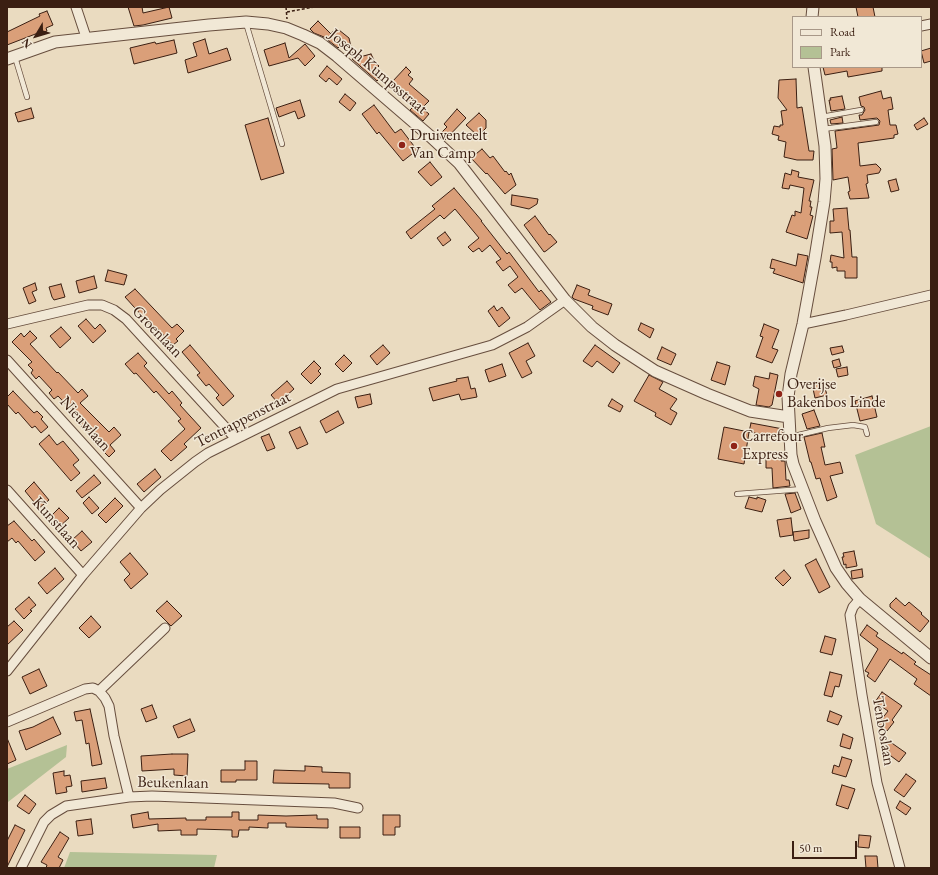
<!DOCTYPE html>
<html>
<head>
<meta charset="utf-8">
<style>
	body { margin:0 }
	#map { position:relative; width:938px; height:875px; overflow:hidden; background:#eadbc0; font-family:"EB Garamond",serif }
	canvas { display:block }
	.frame { position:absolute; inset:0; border:8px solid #3b1f12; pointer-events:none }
	.legend { position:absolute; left:792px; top:16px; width:130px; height:52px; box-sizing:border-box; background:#f1e8d6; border:1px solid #a89888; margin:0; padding:5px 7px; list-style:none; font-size:12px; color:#3b1f12 }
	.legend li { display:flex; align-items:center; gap:8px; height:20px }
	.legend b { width:20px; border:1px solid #a89888 }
	.north { position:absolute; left:16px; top:16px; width:40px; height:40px; -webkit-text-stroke:3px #f1e8d6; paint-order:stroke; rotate:232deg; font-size:11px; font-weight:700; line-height:16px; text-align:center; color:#3b1f12 }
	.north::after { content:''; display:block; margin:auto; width:14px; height:18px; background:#3b1f12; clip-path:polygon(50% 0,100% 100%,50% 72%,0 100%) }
	.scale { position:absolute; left:792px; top:841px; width:65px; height:18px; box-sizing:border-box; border:2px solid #3b1f12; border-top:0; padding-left:5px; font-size:12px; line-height:14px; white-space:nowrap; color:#3b1f12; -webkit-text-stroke:3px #f1e8d6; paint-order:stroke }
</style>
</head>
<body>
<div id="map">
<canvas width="938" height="875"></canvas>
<div class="frame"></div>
<ul class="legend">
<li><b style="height:5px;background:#f1e8d6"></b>Road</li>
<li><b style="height:11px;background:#b4c195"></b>Park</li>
</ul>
<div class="north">N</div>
<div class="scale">50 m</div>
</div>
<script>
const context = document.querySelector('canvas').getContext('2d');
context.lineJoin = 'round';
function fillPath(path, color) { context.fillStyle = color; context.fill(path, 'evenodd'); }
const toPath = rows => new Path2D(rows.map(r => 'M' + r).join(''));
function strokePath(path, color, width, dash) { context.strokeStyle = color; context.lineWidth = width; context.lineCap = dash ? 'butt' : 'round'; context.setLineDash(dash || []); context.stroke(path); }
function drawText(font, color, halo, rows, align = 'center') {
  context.font = font + ' "EB Garamond",serif'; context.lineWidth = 3; context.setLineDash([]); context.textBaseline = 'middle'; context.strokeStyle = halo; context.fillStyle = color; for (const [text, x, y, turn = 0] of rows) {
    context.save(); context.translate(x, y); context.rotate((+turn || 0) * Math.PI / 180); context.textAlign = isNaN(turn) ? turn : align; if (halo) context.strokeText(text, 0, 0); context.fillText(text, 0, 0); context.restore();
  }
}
const green = toPath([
	[931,426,931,559,876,524,855,455],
	[67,745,66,757,8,802,7,804,7,769],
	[70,852,217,855,214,868,64,868]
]);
const building = toPath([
	[128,7,142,7,143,13,169,7,172,18,143,25,134,26,128,7],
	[856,7,873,7,875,17,858,17,856,7],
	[47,11,53,25,46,28,47,31,39,34,38,33,7,45,7,32,40,16,39,14,47,11],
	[318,21,331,34,333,31,336,33,339,30,349,38,353,56,341,45,338,48,324,37,314,33,310,29,318,21],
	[205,39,209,54,227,48,231,60,188,73,185,60,197,56,193,43,205,39],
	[174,40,177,53,134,64,130,48,155,42,156,44,174,40],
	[285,43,289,58,305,44,315,56,305,66,298,58,269,66,264,50,285,43],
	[931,48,931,61,924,63,921,51,931,48],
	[371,54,375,62,379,66,375,70,382,76,377,81,352,59,371,54],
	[327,66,342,79,337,85,329,78,326,82,319,76,327,66],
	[406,67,411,72,408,75,413,79,409,84,429,101,422,108,429,114,423,121,410,110,413,107,390,87,394,83,392,82,406,67],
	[823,67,882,67,882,71,848,77,847,71,825,75,823,67],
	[796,79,797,108,802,107,809,151,814,151,813,160,797,160,784,157,786,142,778,140,779,136,772,134,774,126,780,127,780,125,783,125,781,111,787,110,778,98,779,80,796,79],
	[881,91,883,99,891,97,893,109,888,110,890,125,896,125,898,134,894,135,894,138,858,143,860,166,876,164,881,169,879,173,867,175,868,183,866,184,869,198,850,199,848,192,850,191,848,177,833,180,832,149,837,148,835,131,879,125,880,121,877,118,860,120,859,115,862,115,865,110,864,107,861,106,859,97,881,91],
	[345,94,356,103,350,111,339,102,345,94],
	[842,96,845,109,831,111,829,100,831,100,830,98,842,96],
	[300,100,305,116,298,119,295,111,279,117,276,108,300,100],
	[374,105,395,133,401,129,417,150,403,161,379,132,377,134,362,114,374,105],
	[31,108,34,118,18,122,15,113,31,108],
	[457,109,466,118,445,140,439,135,447,127,444,124,457,109],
	[479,113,486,120,486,128,478,136,466,125,479,113],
	[842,117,843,123,831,124,830,120,842,117],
	[268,118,284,173,261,180,245,125,268,118],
	[924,118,928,124,917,130,914,125,924,118],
	[482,149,490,158,493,156,505,172,506,171,509,175,511,173,513,178,516,185,505,194,487,173,486,174,471,158,482,149],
	[430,162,442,177,431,186,418,172,430,162],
	[792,170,799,172,798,177,814,180,809,201,811,201,810,207,812,207,810,215,813,216,807,239,786,232,792,215,795,216,795,211,801,213,804,188,790,185,789,189,782,188,785,173,791,175,792,170],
	[896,179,899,190,891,192,888,181,896,179],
	[454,188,482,221,481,221,507,254,509,252,539,292,541,290,551,302,540,310,522,288,515,293,508,285,518,277,510,266,503,271,496,262,501,259,490,245,482,252,479,248,473,252,468,247,479,238,455,209,444,219,440,215,411,239,406,232,435,209,432,206,454,188],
	[512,195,538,199,537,204,529,209,511,205,512,195],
	[847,208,849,230,850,230,852,257,857,257,857,278,845,278,845,271,837,271,837,267,832,268,832,262,830,262,831,255,844,258,842,232,830,233,830,221,834,221,833,209,847,208],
	[535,216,549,235,550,234,557,242,546,251,544,252,524,225,535,216],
	[445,232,451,240,443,246,437,238,445,232],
	[798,254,808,256,803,283,773,273,775,269,770,268,772,259,796,266,798,254],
	[108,270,127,275,124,285,105,281,108,270],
	[94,276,97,288,79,293,76,281,94,276],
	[35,283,37,290,32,292,36,301,29,304,23,288,35,283],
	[61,284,65,297,54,300,52,297,49,287,61,284],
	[577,285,590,290,588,295,612,304,608,315,592,309,593,306,574,299,572,297,577,285],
	[135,289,172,328,177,324,184,331,176,339,178,341,173,345,156,327,154,329,125,297,135,289],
	[494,306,497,311,502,307,510,318,499,327,488,311,494,306],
	[86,319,95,329,100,324,106,331,93,343,78,326,86,319],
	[641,323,654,329,650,338,638,330,641,323],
	[764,324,779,330,772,348,778,350,772,363,756,357,763,337,760,336,764,324],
	[61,327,71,338,60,348,50,336,61,327],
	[30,331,37,338,30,344,57,373,58,372,78,393,82,389,88,396,80,403,109,432,114,427,121,435,110,445,115,451,109,457,96,444,98,443,80,425,83,422,58,396,54,399,49,393,52,390,39,376,36,379,31,373,33,370,28,365,32,362,12,342,21,333,24,337,30,331],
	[528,343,535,356,526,361,532,373,522,378,509,353,528,343],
	[190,345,234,396,223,406,216,398,219,395,209,384,206,386,197,375,200,373,182,352,190,345],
	[383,345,390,353,377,365,370,356,383,345],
	[595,345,620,363,613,373,597,361,592,367,583,361,595,345],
	[842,346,844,352,832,355,830,348,842,346],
	[662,347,676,354,671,365,657,359,662,347],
	[138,353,147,363,144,366,169,394,172,391,182,403,180,405,201,428,184,444,187,447,171,461,161,451,185,429,178,421,181,419,156,391,154,393,136,373,134,374,125,364,138,353],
	[344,355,352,363,343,372,335,364,344,355],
	[839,359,841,366,834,368,832,361,839,359],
	[314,361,321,368,318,371,321,374,311,384,301,374,314,361],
	[717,362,730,366,725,385,711,380,717,362],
	[502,364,506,376,489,382,485,370,502,364],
	[847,367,848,375,838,377,836,369,847,367],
	[770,373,778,375,772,405,769,407,756,405,759,389,753,386,755,376,769,379,770,373],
	[649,375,663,382,659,389,677,399,670,409,677,413,671,425,655,416,656,413,634,401,649,375],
	[468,377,471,389,475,388,477,397,461,400,459,394,433,401,429,388,457,381,456,379,468,377],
	[287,381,294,389,278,403,271,395,287,381],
	[823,381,827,395,815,398,812,384,823,381],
	[13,391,34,413,37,411,43,417,41,419,48,427,41,433,35,426,32,428,18,412,16,414,7,404,7,397,13,391],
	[370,394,372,404,358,408,355,397,370,394],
	[872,396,877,417,860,421,855,401,872,396],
	[612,399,623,406,620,412,608,406,612,399],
	[814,410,820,426,807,429,802,414,814,410],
	[338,411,344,423,326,433,320,421,338,411],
	[751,423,783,429,781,440,770,438,770,436,749,432,744,464,718,459,724,427,749,432,751,423],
	[300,427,308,444,297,449,289,432,300,427],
	[822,433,825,447,821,447,825,465,840,462,843,473,830,476,837,497,827,501,820,478,816,479,811,462,810,462,804,437,822,433],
	[269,434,275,448,267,451,261,437,269,434],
	[49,435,57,445,63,441,79,460,73,465,80,473,71,481,39,444,49,435],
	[766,458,781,458,781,461,785,461,786,480,789,480,790,486,773,488,772,468,766,468,766,458],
	[155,469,161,477,144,492,137,484,155,469],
	[94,475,101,483,82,498,76,491,94,475],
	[34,482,49,500,39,508,25,491,34,482],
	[795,493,801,509,791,513,785,494,795,493],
	[89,497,99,508,92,514,83,503,89,497],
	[749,497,757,499,757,497,766,500,762,512,745,508,749,497],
	[115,498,123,506,106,523,98,515,115,498],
	[59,508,69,518,58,528,49,518,59,508],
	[791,518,793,535,780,537,777,520,791,518],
	[14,521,32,541,34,539,45,552,35,561,18,541,16,543,12,538,7,542,7,526,14,521],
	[809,530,809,538,794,541,793,532,809,530],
	[82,531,92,542,81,551,72,540,82,531],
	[854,551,857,566,846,568,846,564,844,565,842,557,844,557,843,553,854,551],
	[130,553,148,574,131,589,124,580,130,574,120,562,130,553],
	[816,559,830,587,819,593,805,565,816,559],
	[55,568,64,579,47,594,38,583,55,568],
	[862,569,863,577,852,579,851,571,862,569],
	[784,570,791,578,783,586,775,578,784,570],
	[29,597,36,605,30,610,32,611,24,619,15,609,29,597],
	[896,598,905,606,909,602,922,613,921,614,929,621,920,632,890,607,890,604,896,598],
	[167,601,182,616,171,626,156,611,167,601],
	[91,616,101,627,89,638,79,628,91,616],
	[14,621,23,630,7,645,7,627,14,621],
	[867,625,878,633,876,636,902,654,903,652,916,662,914,664,931,675,931,696,914,684,917,679,890,659,875,682,867,676,869,673,865,671,878,649,860,635,867,625],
	[825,636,836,639,832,655,820,652,825,636],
	[39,669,47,686,30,694,22,677,39,669],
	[830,672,842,675,839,687,835,686,832,697,824,695,830,672],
	[882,692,902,706,892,720,894,722,887,731,878,724,888,711,875,702,882,692],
	[152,705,157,718,146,722,141,709,152,705],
	[90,709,102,764,92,766,89,743,86,744,82,720,76,721,74,712,90,709],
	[830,711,842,716,838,725,827,721,830,711],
	[53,717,61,734,26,750,19,731,33,727,53,717],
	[190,719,195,731,178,738,173,726,190,719],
	[843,734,853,738,850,749,840,746,843,734],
	[7,738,16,760,7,764,7,738],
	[886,739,906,753,899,762,887,753,889,750,882,745,886,739],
	[172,754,188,754,187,776,174,775,174,769,142,771,141,756,172,754],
	[842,757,852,760,846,777,832,773,834,765,839,767,842,757],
	[245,761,257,761,257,780,236,780,236,782,221,782,221,770,245,770,245,761],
	[305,766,322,767,322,772,350,773,350,788,329,788,329,784,273,783,274,770,305,771,305,766],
	[64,771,64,776,70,775,72,786,66,787,67,792,56,794,53,773,64,771],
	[906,774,916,781,904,797,894,790,906,774],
	[105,778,107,788,82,792,81,781,105,778],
	[842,785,855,789,848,809,836,805,842,785],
	[25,795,36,804,29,814,17,806,25,795],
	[900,801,911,808,906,815,896,808,900,801],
	[148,812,149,819,186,818,186,820,206,820,206,817,232,817,232,812,239,812,239,820,258,820,258,815,286,816,317,815,317,819,328,819,328,828,286,827,286,823,268,823,268,828,249,827,249,830,239,830,238,837,232,837,232,830,197,829,197,835,181,835,181,830,158,831,158,824,133,828,131,815,148,812],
	[383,815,400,815,400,827,395,827,395,835,383,835,383,815],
	[91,819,93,834,78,836,76,821,91,819],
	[15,825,25,830,7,867,7,841,15,825],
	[340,827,360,827,360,838,340,838,340,827],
	[60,832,69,838,58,857,63,860,59,868,46,868,47,865,41,862,60,832],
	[859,835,871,836,869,848,858,847,859,835],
	[865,856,877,856,878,868,866,868,865,856]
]);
const path = toPath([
	[286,7,287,19],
	[287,12,314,7]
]);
const service = toPath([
	[246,23,282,144],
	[15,57,27,97],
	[821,117,861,110],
	[823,129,876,122],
	[790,437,828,428,853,425,865,427,867,434],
	[737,494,803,489]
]);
const minor = toPath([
	[76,7,86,37],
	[921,26,931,24],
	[7,324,88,305,102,305,114,310,126,319,236,439],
	[803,324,846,315,931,295],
	[7,360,141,508],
	[7,490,83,575],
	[860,599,853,607,850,615,862,695,877,783,900,868],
	[7,671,83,575,141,508,160,490,195,462,208,453,236,439,337,389,492,345,527,327,565,300],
	[99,691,105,698,109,706,114,736,129,797],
	[7,722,85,689,93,688,99,691,165,628],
	[21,868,44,822,51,815,66,806,129,797,152,796,334,803,358,808]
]);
const tertiary = toPath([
	[812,17,813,7],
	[7,59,55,42,209,25,246,22,268,24,286,28,303,35,320,43,337,56,431,137,459,163,565,300,592,327,615,345,655,371,707,394,750,411,789,417],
	[814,67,825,146,826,179,824,202,815,258,803,324,791,374,788,397,791,455,793,464,815,521,836,568,847,584,860,599,931,658]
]);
const markers = [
	[402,145,4,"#8f2418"],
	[779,394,4,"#8f2418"],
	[734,446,4,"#8f2418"]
];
const streetNames = [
	["Joseph Kumpsstraat",378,72,40],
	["Groenlaan",157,332,46],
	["Tentrappenstraat",243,420,-27],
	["Nieuwlaan",85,424,48],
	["Kunstlaan",56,523,48],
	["Tenboslaan",883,731,80],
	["Beukenlaan",173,783,1]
];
const poiNames = [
	["Druiventeelt",410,136],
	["Van Camp",410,154],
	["Overijse",787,385],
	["Bakenbos Linde",787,403],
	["Carrefour",742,437],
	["Express",742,455]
];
fillPath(green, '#b4c195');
fillPath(building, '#da9f79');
strokePath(building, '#3b1f12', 1);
strokePath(service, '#674e3e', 6);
strokePath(minor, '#674e3e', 11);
strokePath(tertiary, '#674e3e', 13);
strokePath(path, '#3b1f12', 1.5, [3, 2]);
strokePath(service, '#f1e8d6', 4.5);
strokePath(minor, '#f1e8d6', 9);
strokePath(tertiary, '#f1e8d6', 11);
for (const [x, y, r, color] of markers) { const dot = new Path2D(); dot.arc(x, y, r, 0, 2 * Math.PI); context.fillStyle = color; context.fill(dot); strokePath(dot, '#f1e8d6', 1.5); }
drawText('16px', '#3b1f12', '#f1e8d6', streetNames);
drawText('16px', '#3b1f12', '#f1e8d6', poiNames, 'left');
</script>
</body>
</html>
